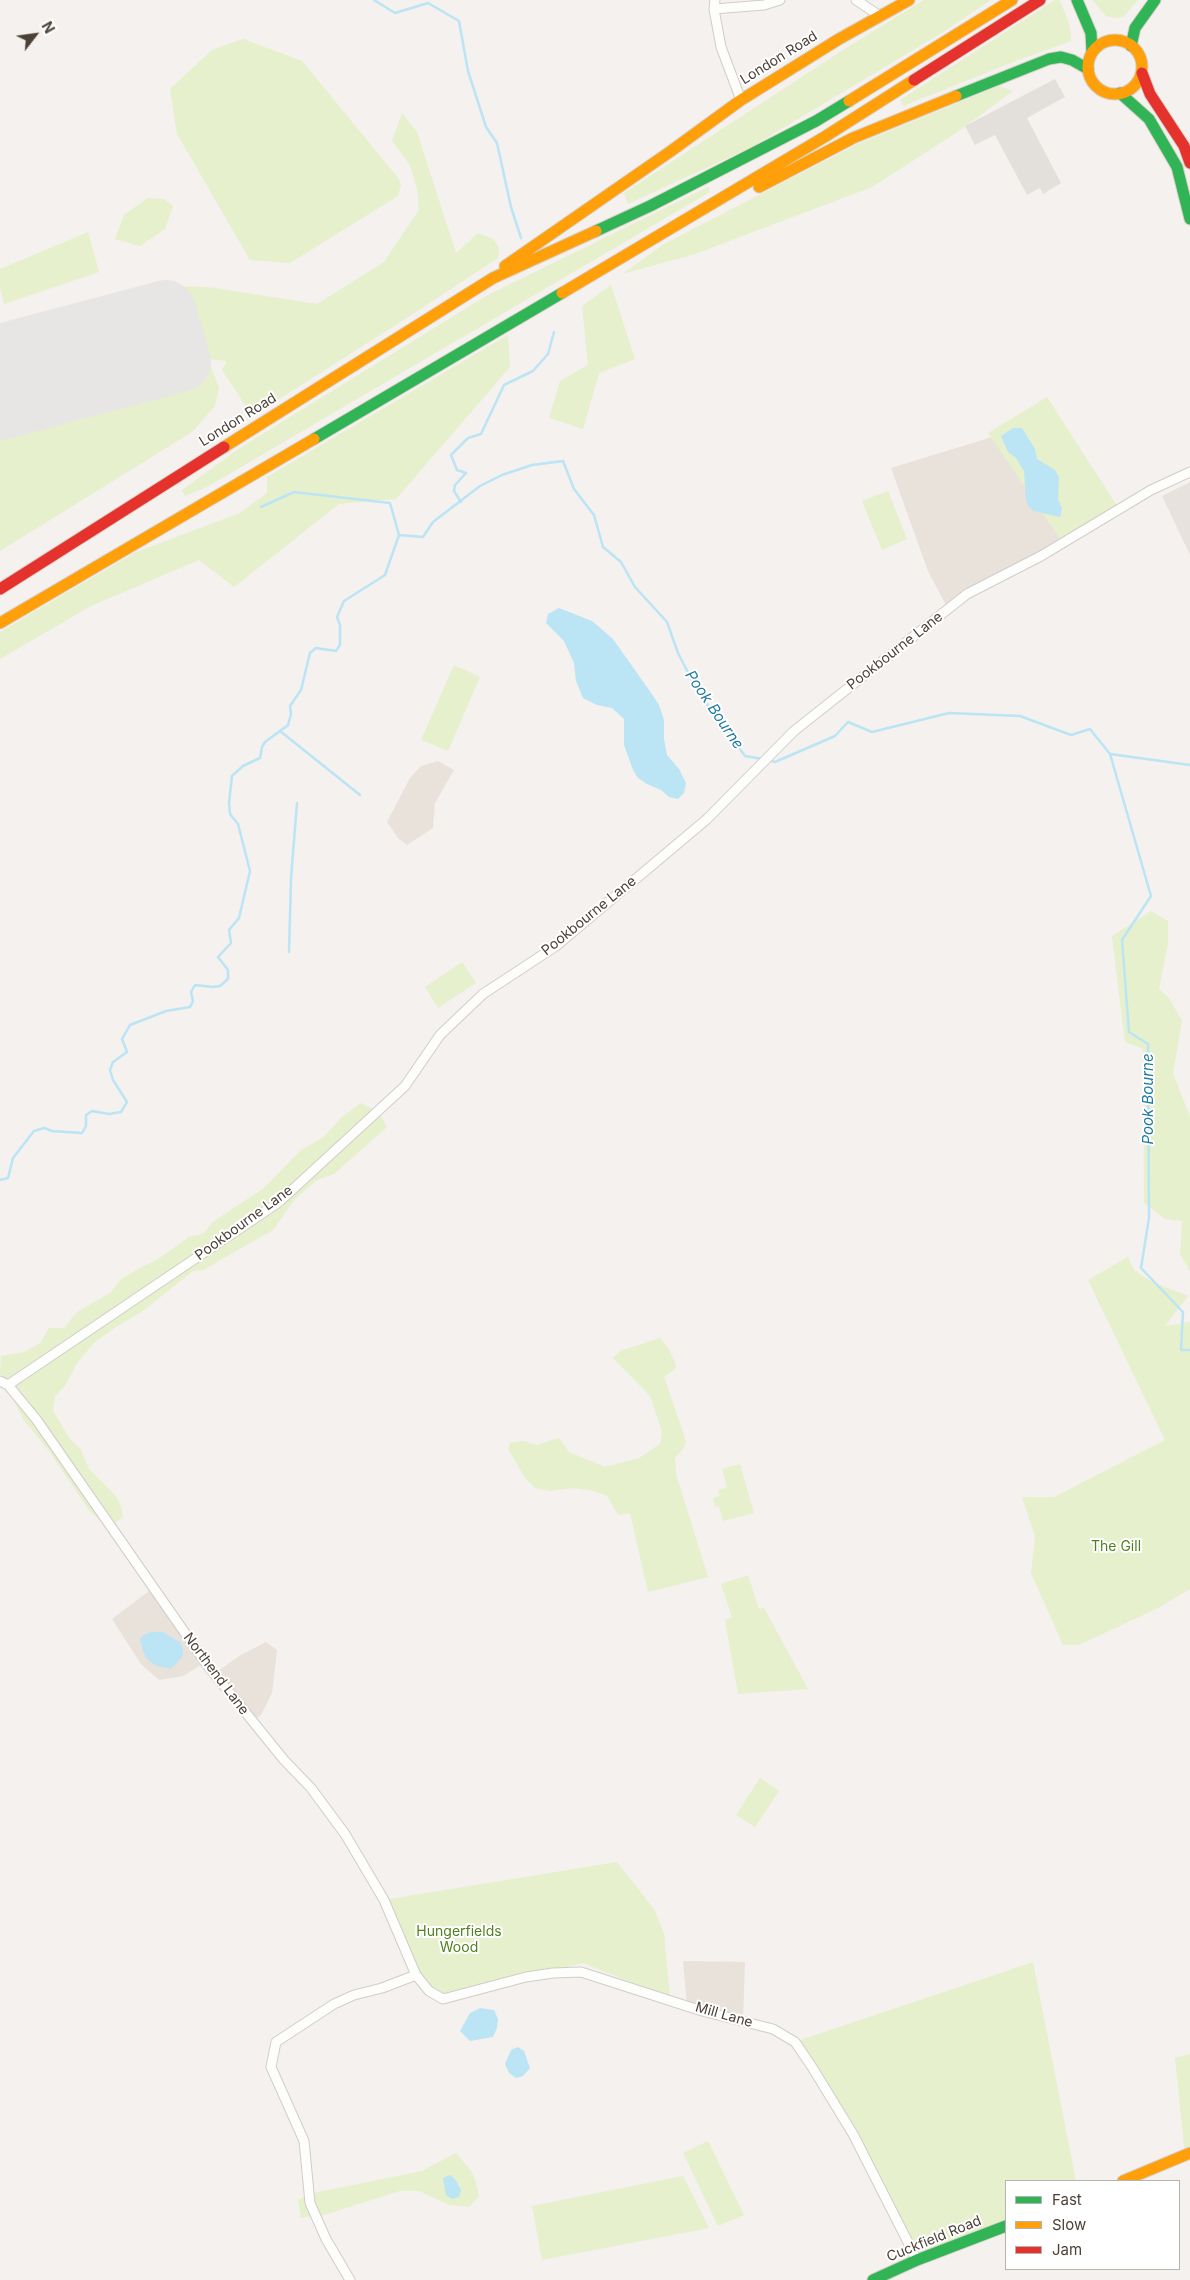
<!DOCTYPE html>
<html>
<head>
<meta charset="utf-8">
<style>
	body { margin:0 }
	#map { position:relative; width:1190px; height:2280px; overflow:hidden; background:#f4f1ee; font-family:Inter,sans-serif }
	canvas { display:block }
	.legend { position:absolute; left:1005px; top:2180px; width:175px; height:90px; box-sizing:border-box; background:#fff; border:1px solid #b7b3af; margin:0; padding:6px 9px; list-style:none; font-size:15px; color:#4c4137 }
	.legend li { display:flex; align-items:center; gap:10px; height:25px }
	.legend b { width:25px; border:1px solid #b7b3af }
	.north { position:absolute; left:10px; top:10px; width:50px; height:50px; -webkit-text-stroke:4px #fff; paint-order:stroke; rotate:60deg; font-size:14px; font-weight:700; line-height:20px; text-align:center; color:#4c4137 }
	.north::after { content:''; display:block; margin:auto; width:18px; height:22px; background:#4c4137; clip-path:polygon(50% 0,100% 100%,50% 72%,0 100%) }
</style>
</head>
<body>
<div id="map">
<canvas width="1190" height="2280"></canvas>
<ul class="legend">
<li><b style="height:6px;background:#30b455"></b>Fast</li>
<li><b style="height:6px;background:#ff9f0a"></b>Slow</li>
<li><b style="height:6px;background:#e5322d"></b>Jam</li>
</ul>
<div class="north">N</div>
</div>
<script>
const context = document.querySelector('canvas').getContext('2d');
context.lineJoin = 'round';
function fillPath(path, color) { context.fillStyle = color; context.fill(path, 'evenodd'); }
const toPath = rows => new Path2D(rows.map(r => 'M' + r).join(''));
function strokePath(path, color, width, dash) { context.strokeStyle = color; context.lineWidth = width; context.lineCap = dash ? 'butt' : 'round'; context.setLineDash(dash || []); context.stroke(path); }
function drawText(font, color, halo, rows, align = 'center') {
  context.font = font + ' Inter,sans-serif'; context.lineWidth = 4; context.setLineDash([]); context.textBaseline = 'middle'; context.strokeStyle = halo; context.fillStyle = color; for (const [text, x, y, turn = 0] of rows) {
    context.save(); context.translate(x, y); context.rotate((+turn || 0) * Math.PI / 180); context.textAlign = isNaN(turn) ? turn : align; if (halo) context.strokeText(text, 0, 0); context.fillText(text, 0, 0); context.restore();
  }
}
const residential = toPath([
	[992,437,1063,543,948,609,928,571,891,468],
	[438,761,454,770,435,803,433,828,407,845,398,838,387,822,410,778,421,766],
	[153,1588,206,1662,183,1676,159,1680,141,1664,112,1619],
	[266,1642,277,1650,272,1693,261,1715,252,1721,214,1674,239,1656],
	[683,1961,745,1962,743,2021,687,2005]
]);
const industrial = toPath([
	[1190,482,1190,555,1162,496]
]);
const green = toPath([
	[924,0,991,0,940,34,751,147,628,204,624,193,846,48],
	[1055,0,1060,0,1070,27,1071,41,1016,61,903,106,900,100],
	[1092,0,1138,0,1123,17,1115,18,1106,16],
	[243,39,302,61,399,179,401,185,398,196,290,263,250,260,177,134,170,89,212,50],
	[999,86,1013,91,956,133,872,187,695,254,622,274,664,244,856,145],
	[402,113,417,132,456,253,478,233,493,239,499,248,498,258,402,321,254,415,245,405,222,370,227,361,208,359,219,388,215,406,192,432,0,551,0,410,181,362,207,358,165,293,189,286,215,288,317,304,384,262,419,210,417,189,410,165,392,141],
	[708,187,710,192,207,487,185,496,182,490,240,448,486,296],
	[148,198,164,199,173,206,165,229,140,246,115,239,124,215],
	[88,232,99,272,4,304,0,287,0,269],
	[611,285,635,359,599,373,583,429,549,418,560,381,588,365,582,306],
	[508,335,510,367,396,499,339,504,234,587,199,560,91,606,0,659,0,632,136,552,240,513,267,493,267,477],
	[1047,397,1119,509,1063,543,988,433],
	[888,491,907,539,882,550,862,501],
	[454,665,480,677,448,751,421,740],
	[1151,911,1168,921,1168,943,1159,989,1169,998,1182,1021,1173,1073,1190,1117,1190,1271,1180,1254,1182,1221,1165,1219,1144,1203,1143,1049,1125,1042,1112,936],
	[462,962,476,983,438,1008,425,987],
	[361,1103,378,1112,387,1127,334,1174,317,1180,295,1199,273,1230,203,1270,193,1271,143,1311,116,1327,94,1343,77,1363,65,1386,55,1396,53,1411,70,1439,81,1450,89,1469,115,1495,121,1506,123,1517,110,1527,91,1513,49,1451,23,1419,0,1373,1,1356,24,1352,40,1343,49,1328,64,1328,77,1312,110,1293,122,1278,161,1257,189,1237,203,1234,214,1221,264,1188,300,1151,325,1136,342,1117],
	[1128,1257,1134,1270,1150,1281,1188,1296,1165,1326,1190,1322,1190,1589,1158,1608,1079,1645,1063,1645,1031,1573,1035,1536,1022,1497,1054,1497,1165,1440,1088,1280],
	[660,1338,668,1348,675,1362,676,1368,664,1377,686,1441,683,1449,675,1458,676,1474,708,1577,648,1592,630,1513,618,1515,607,1496,591,1490,572,1488,550,1491,535,1488,525,1478,508,1449,510,1443,523,1441,537,1445,559,1438,569,1452,605,1467,639,1458,660,1444,662,1431,650,1396,613,1358,620,1351],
	[740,1464,754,1513,723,1521,719,1506,715,1507,713,1498,720,1496,718,1490,727,1487,722,1469],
	[748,1575,759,1609,764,1608,808,1689,738,1694,725,1620,732,1617,721,1584],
	[760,1778,779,1791,755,1827,736,1815],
	[617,1862,654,1909,664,1933,670,1998,583,1963,443,1999,429,1991,384,1900],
	[1033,1962,1076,2181,1006,2181,1006,2226,917,2260,853,2134,795,2042],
	[1190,2054,1190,2153,1185,2155,1175,2058],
	[708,2141,744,2215,718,2226,683,2153],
	[456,2153,471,2171,476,2182,479,2196,469,2207,449,2205,419,2191,400,2191,327,2214,301,2218,298,2200,309,2194,422,2171],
	[683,2176,709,2228,542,2260,532,2206]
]);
const parking = toPath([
	[1055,79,1065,97,1027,118,1061,183,1043,194,1040,188,1027,195,995,135,975,145,965,126]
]);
const water = toPath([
	[1013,428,1022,428,1035,449,1037,459,1055,470,1059,477,1058,499,1062,508,1060,517,1034,511,1029,507,1026,500,1024,471,1016,458,1008,452,1001,436],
	[559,608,592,621,613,639,649,690,659,705,664,720,664,739,667,755,679,769,686,783,684,793,678,799,669,797,661,790,647,784,638,778,633,770,624,745,624,719,612,708,597,705,583,698,576,681,574,663,564,641,546,623,548,614],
	[151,1632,163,1632,180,1642,183,1650,182,1657,171,1669,155,1665,147,1659,143,1651,140,1640,143,1635],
	[480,2008,494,2010,498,2019,497,2028,493,2037,470,2041,460,2031,470,2013],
	[518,2047,524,2051,530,2068,523,2076,516,2078,509,2073,505,2064,511,2050],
	[450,2175,455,2179,461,2190,459,2197,452,2199,446,2195,443,2178]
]);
const stream = toPath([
	[374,0,395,13,428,3,459,21,468,71,486,127,497,143,511,207,521,238],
	[461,502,454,491,455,485,466,473,457,470,451,455,468,438,481,434,504,385,533,371,548,354,554,332],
	[261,507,294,492,390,503,399,535],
	[399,535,423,537,433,522,480,486,502,475,532,465,563,461,574,489,594,515,603,547,621,562,635,587,667,622,678,653,698,692,745,756,763,759],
	[280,731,360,795],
	[1110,754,1190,765],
	[768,760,775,762,835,736,848,722,872,732,949,713,1020,716,1071,735,1090,729,1110,754,1151,896,1122,940,1129,1032,1148,1044,1149,1218,1141,1268,1183,1312,1181,1350,1190,1350],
	[289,952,291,878,297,803],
	[0,1180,8,1178,13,1158,34,1131,44,1128,52,1131,82,1133,86,1126,86,1115,92,1111,109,1114,121,1112,127,1102,113,1080,110,1070,113,1062,127,1052,122,1039,130,1025,166,1011,190,1007,193,1001,191,992,195,985,213,987,220,986,228,979,228,970,218,957,231,943,229,930,239,918,250,871,238,824,230,814,229,803,232,776,243,766,260,758,262,747,265,742,288,725,291,714,290,706,301,690,310,653,316,648,336,651,340,645,340,625,337,617,344,601,385,575,399,535]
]);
const runway = toPath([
	[0,354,166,310,181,362,0,410]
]);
const street = toPath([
	[715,0,714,9,721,47,741,100],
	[856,0,880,16],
	[714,9,764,5,780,0],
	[0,1381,8,1385,36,1419,208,1666,284,1760,311,1788,345,1834,384,1900,416,1975,429,1991,443,1999,526,1977,553,1973,581,1972,702,2011,773,2029,795,2042,812,2067,853,2134,917,2260],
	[8,1385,279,1202,405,1086,440,1035,483,994,556,946,707,819,794,731,967,594,1041,556,1151,490,1190,472],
	[350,2280,326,2239,310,2203,304,2141,271,2067,276,2042,334,2004,354,1995,382,1988,416,1975]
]);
const fast = toPath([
	[1077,0,1091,33,1092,52],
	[1131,46,1135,28,1155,0],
	[1120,93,1149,119,1177,167,1190,219],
	[956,96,1049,59,1061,57,1072,60,1088,69],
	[596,231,650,206,816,121,849,101],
	[314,439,562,293],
	[873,2280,917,2260,1006,2226]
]);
const slow = toPath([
	'1088 67a27 27 0 1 1 54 0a27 27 0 1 1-54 0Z',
	[849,101,1012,0],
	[671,151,741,100,839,39,909,0],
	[759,187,853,138,956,96],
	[505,266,671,151],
	[562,293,826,136,914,80],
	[224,447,493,278,596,231],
	[0,623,314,439],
	[1123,2181,1190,2153]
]);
const jam = toPath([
	[1142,73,1150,94,1184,146,1190,163],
	[914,80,1040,0],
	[0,589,224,447]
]);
const streetNames = [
	["London Road",779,58,-32],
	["London Road",238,420,-32],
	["Pookbourne Lane",895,651,-38],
	["Pookbourne Lane",589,916,-39],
	["Pookbourne Lane",244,1223,-36],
	["Northend Lane",216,1674,53],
	["Mill Lane",724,2015,16],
	["Cuckfield Road",934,2239,-22]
];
const parkNames = [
	["The Gill",1116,1547],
	["Hungerfields",459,1932],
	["Wood",459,1948]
];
const waterNames = [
	["Pook Bourne",714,710,56],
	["Pook Bourne",1148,1099,-90]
];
fillPath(residential, '#e8e2db');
fillPath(industrial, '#e8e2df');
fillPath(green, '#e6f0cc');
fillPath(parking, '#e3e0dc');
fillPath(water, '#bbe4f5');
strokePath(stream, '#bbe4f5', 2.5);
strokePath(runway, '#e8e6e4', 60);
strokePath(street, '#d1cdca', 11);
strokePath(fast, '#d7d0c7', 13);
strokePath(slow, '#d7d0c7', 13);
strokePath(jam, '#d7d0c7', 13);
strokePath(street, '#fdfdfc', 9);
strokePath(fast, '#30b455', 11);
strokePath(slow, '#ff9f0a', 11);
strokePath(jam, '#e5322d', 11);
drawText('14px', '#4c4137', '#fff', streetNames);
drawText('14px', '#518021', '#fff', parkNames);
drawText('italic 15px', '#1f7aa2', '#fff', waterNames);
</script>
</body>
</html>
